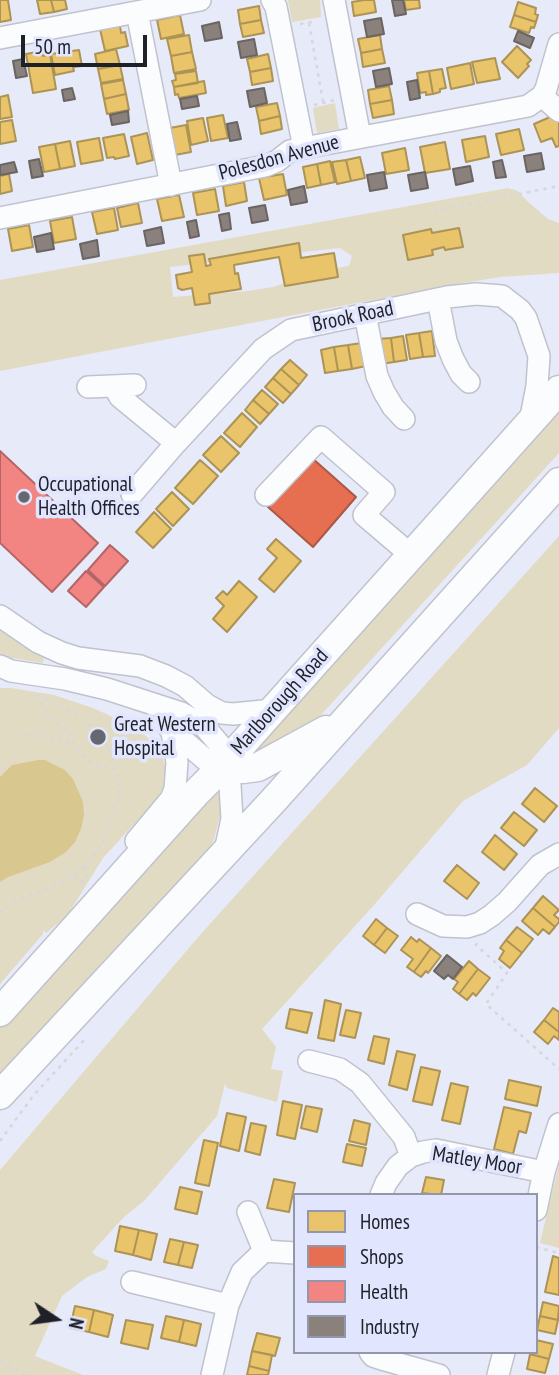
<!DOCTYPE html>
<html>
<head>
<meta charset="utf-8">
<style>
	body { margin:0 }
	#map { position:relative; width:559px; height:1375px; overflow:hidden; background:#e7eaf8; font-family:"PT Sans Narrow",sans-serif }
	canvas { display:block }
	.legend { position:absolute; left:293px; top:1193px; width:245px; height:161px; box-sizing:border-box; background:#e1e6fe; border:2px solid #9397a9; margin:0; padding:9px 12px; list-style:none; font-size:21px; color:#1f2129 }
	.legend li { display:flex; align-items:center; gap:14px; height:35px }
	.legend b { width:35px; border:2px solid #9397a9 }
	.north { position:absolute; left:21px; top:1284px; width:70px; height:70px; -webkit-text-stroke:5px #e1e6fe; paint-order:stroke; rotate:103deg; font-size:19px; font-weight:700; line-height:28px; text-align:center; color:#1f2129 }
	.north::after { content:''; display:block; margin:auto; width:24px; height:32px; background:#1f2129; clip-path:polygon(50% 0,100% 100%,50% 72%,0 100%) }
	.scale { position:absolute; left:21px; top:35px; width:126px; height:32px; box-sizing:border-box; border:4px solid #1f2129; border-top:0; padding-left:9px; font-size:21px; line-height:24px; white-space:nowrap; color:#1f2129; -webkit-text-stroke:5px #e1e6fe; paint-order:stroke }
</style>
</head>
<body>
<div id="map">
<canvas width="559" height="1375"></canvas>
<ul class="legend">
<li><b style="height:19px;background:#e9c46a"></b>Homes</li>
<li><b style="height:19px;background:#e76f51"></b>Shops</li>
<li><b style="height:19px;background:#f28482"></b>Health</li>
<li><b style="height:19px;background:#8a817c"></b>Industry</li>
</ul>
<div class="north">N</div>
<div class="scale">50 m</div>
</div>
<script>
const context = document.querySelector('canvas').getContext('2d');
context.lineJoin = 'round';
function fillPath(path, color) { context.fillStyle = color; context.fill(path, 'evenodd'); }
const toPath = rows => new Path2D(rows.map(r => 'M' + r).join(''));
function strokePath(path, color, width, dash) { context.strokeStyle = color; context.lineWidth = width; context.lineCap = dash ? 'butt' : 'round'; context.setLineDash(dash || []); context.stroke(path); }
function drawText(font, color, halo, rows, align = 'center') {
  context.font = font + ' "PT Sans Narrow",sans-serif'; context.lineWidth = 7; context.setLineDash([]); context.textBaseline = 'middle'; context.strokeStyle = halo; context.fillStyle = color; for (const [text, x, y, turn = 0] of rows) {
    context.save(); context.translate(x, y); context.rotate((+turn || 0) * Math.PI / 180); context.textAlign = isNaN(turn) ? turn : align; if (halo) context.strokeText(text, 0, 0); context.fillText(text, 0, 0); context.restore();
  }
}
const green = toPath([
	[288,0,320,0,321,17,292,22],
	[335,103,339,129,317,133,313,108],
	[508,188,518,191,526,200,548,219,559,223,559,273,500,277,451,285,0,371,0,280],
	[340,248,352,256,349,266,316,272,273,287,248,291,173,297,170,267],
	[559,405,559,453,311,726,260,751,254,743],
	[559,536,559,728,527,765,463,801,374,905,262,1029,276,1047,271,1069,283,1071,277,1102,227,1088,225,1084,217,1116,145,1200,124,1217,92,1252,96,1256,109,1261,106,1269,87,1277,62,1296,35,1356,83,1375,0,1375,0,1170,200,935],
	[0,626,45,651,43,663,0,656],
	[0,688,11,688,54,695,93,708,126,723,137,729,152,741,161,753,165,766,163,787,157,799,103,858,67,916,46,933,43,930,43,934,0,984],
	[214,792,223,796,220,816,214,839,203,862,173,897,138,926,104,960,72,998,0,1077,0,1027,173,834],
	[559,1165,559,1248,540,1243]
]);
const water = toPath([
	[38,760,45,760,65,770,73,779,83,802,84,815,81,829,75,842,66,852,50,862,8,877,0,882,0,777,12,765]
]);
const homes = toPath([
	[0,0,8,0,11,20,0,22,0,0],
	[37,0,51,0,54,12,40,14,37,0],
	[51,0,65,0,67,9,54,12,51,0],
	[364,0,374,0,376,12,354,16,352,2,364,0],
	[404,0,419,0,420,8,406,10,404,0],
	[518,2,536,8,535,14,538,15,536,22,514,15,518,2],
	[259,6,261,20,240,24,238,10,259,6],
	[180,15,184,34,161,39,157,20,180,15],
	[514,15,536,22,534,28,531,27,529,33,510,27,514,15],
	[261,20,264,33,243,37,240,24,261,20],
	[120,25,121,33,125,32,128,46,105,51,100,29,120,25],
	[189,35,192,52,171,56,167,39,189,35],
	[380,35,382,49,361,53,358,39,380,35],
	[517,46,531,60,527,64,529,66,518,78,502,62,517,46],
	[116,49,120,65,98,69,95,54,116,49],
	[382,49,385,63,363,67,361,53,382,49],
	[79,50,82,66,73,67,74,71,55,75,51,54,79,50],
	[42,51,43,56,50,54,56,89,33,93,26,54,42,51],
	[192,52,196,69,174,73,171,56,192,52],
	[268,54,271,68,250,72,247,59,268,54],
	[495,58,500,79,477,83,472,62,495,58],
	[470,63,474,84,451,89,447,68,470,63],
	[120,65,123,79,101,83,98,69,120,65],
	[271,68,273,81,252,85,250,72,271,68],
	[442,69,446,88,440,89,440,92,433,94,429,71,442,69],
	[196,71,198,83,174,87,172,81,176,80,175,74,196,71],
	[429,71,433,94,426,95,426,92,420,93,417,73,429,71],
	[123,80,126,94,104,99,101,84,123,80],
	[204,81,206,93,179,98,178,94,175,95,174,87,204,81],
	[389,86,392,100,370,104,368,90,389,86],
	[126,94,129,110,107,114,104,99,126,94],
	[8,95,12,117,0,119,0,97,8,95],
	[392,100,394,114,373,118,370,104,392,100],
	[277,103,280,116,259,121,256,107,277,103],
	[557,114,559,119,559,146,556,147,552,138,541,142,534,124,557,114],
	[223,115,228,138,211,141,207,118,223,115],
	[280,116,282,129,261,134,259,121,280,116],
	[203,118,208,141,191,145,187,121,203,118],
	[12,120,16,141,0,144,0,122,12,120],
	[186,125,191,152,175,155,170,128,186,125],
	[519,129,524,150,501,155,496,134,519,129],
	[147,133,153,160,137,164,131,137,147,133],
	[124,134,129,156,115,159,114,157,107,158,103,138,124,134],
	[485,136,489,157,466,162,462,140,485,136],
	[99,138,103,160,81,164,77,142,99,138],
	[70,141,75,166,60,169,55,144,70,141],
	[445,142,450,169,425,173,420,147,445,142],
	[55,144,60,169,44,172,39,147,55,144],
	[405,148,409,170,386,174,382,153,405,148],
	[360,157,365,178,351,181,346,160,360,157],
	[346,160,351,181,337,184,332,162,346,160],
	[330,161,335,182,321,185,317,164,330,161],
	[317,164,321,185,307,188,303,167,317,164],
	[9,174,12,191,0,194,0,176,9,174],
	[283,174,287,195,264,200,259,178,283,174],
	[244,182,247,201,226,206,223,186,244,182],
	[215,189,219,211,197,215,193,193,215,189],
	[179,195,184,217,162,221,157,199,179,195],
	[138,203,142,223,121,227,117,208,138,203],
	[114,208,118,230,97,234,92,212,114,208],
	[72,217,76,239,54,243,50,221,72,217],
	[29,225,33,247,12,251,8,229,29,225],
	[459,228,463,247,445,250,444,247,432,250,433,255,408,260,403,235,431,229,432,233,459,228],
	[299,243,301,258,334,253,338,277,285,286,279,257,234,265,235,274,238,273,241,289,209,294,210,303,195,305,192,288,182,290,178,288,176,275,192,272,189,256,204,254,206,266,211,265,209,259,299,243],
	[432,331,435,356,423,357,419,333,432,331],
	[419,333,423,357,410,359,406,335,419,333],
	[403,336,407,360,394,362,391,338,403,336],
	[391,338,394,362,381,364,377,339,391,338],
	[362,343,366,366,352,369,348,345,362,343],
	[348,345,352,369,338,371,334,347,348,345],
	[334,347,338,371,325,373,321,350,334,347],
	[290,360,307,375,299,385,281,369,290,360],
	[281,369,299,385,291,394,273,378,281,369],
	[273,378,291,394,283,403,265,387,273,378],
	[262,390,278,404,269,414,253,400,262,390],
	[253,400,269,414,260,424,245,410,253,400],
	[242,413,257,427,240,447,224,433,242,413],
	[221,436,239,453,221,472,203,455,221,436],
	[200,460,218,476,193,504,175,488,200,460],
	[172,492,189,509,173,526,156,509,172,492],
	[154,512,171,529,153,548,136,532,154,512],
	[276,539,301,561,274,592,259,579,277,558,267,549,276,539],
	[239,581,257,597,227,632,213,619,224,606,216,598,223,591,227,595,239,581],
	[535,788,557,806,544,822,522,804,535,788],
	[514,812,537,830,524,846,501,828,514,812],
	[495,835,517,854,504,870,482,852,495,835],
	[457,865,479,883,467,899,444,881,457,865],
	[543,896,559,910,554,915,559,919,559,922,555,927,533,908,543,896],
	[533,908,555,927,549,934,543,929,538,935,522,921,533,908],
	[376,919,387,928,374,945,363,936,376,919],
	[517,927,533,939,522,953,506,940,517,927],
	[387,928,398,936,385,953,374,945,387,928],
	[411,937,417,942,419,939,431,948,414,972,407,967,413,959,401,950,411,937],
	[506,940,522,953,510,968,499,959,504,951,500,948,506,940],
	[431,948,441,956,428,973,426,971,421,977,414,972,431,948],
	[469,961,478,969,459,994,453,989,458,982,454,979,469,961],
	[478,969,490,978,476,996,473,993,467,1000,459,994,478,969],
	[325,1000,341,1004,334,1041,318,1038,325,1000],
	[553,1008,559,1012,559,1032,544,1020,553,1008],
	[290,1009,312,1013,307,1033,286,1028,290,1009],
	[346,1010,361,1013,355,1038,340,1035,346,1010],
	[544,1020,559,1032,559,1040,554,1036,548,1044,534,1032,544,1020],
	[374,1036,389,1039,384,1064,368,1060,374,1036],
	[397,1051,415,1055,407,1090,389,1085,397,1051],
	[421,1067,440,1071,432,1105,413,1101,421,1067],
	[509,1080,541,1087,537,1106,505,1099,509,1080],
	[451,1083,468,1087,460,1124,442,1120,451,1083],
	[283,1101,302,1105,295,1139,277,1135,283,1101],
	[306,1106,322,1109,317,1132,301,1128,306,1106],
	[504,1107,531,1113,526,1133,519,1131,513,1154,494,1149,504,1107],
	[227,1113,246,1117,239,1151,220,1146,227,1113],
	[354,1120,370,1124,366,1145,349,1141,354,1120],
	[251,1123,266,1126,260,1155,245,1151,251,1123],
	[204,1140,218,1143,209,1186,195,1183,204,1140],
	[347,1144,366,1148,362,1166,343,1162,347,1144],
	[426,1177,444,1180,441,1195,422,1193,426,1177],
	[274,1179,295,1183,289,1212,267,1208,274,1179],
	[180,1187,202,1192,197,1214,175,1209,180,1187],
	[120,1226,139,1230,133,1255,115,1251,120,1226],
	[139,1230,157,1234,151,1260,133,1255,139,1230],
	[170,1239,184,1242,178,1265,164,1262,170,1239],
	[184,1242,198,1245,192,1268,178,1265,184,1242],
	[553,1256,559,1258,559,1295,545,1292,553,1256],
	[543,1302,559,1306,558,1320,540,1316,543,1302],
	[75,1306,94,1310,89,1332,70,1328,75,1306],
	[94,1310,113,1315,108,1337,89,1332,94,1310],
	[166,1316,184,1320,179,1342,161,1338,166,1316],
	[540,1316,558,1320,555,1334,537,1330,540,1316],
	[126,1320,153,1325,148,1349,121,1343,126,1320],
	[184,1320,201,1324,196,1346,179,1342,184,1320],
	[257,1333,280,1338,275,1356,252,1351,257,1333],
	[536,1340,553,1344,549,1359,530,1354,531,1352,536,1352,536,1340],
	[252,1351,272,1355,269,1371,249,1366,252,1351],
	[530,1354,549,1359,545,1373,527,1369,530,1354],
	[249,1366,269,1371,268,1375,247,1375,249,1366]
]);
const shops = toPath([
	[312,458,356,497,313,547,268,507,312,458]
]);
const health = toPath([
	[0,451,98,543,52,592,0,543,0,451],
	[110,545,128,561,105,586,88,570,110,545],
	[86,571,104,587,86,607,68,591,86,571]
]);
const industry = toPath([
	[392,0,403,0,406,14,395,16,392,0],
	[381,18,384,34,367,37,364,21,381,18],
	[219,22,222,38,205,41,202,26,219,22],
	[518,31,534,38,530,48,514,41,518,31],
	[254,39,257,55,241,58,238,42,254,39],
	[23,59,27,76,16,78,13,61,23,59],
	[389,68,392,84,376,87,373,71,389,68],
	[417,80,420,98,410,100,407,82,417,80],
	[72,88,75,99,64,101,62,90,72,88],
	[264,88,267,103,250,107,247,91,264,88],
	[197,96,199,106,182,109,180,99,197,96],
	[128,111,129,122,112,125,110,115,128,111],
	[237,122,241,139,230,141,227,124,237,122],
	[541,153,544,169,527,172,524,156,541,153],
	[39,159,43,176,32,178,29,161,39,159],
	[502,160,506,177,496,178,493,162,502,160],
	[14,162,17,172,0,175,0,165,14,162],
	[470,166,473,181,456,185,453,169,470,166],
	[384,172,387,188,370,191,367,175,384,172],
	[425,172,428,188,411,191,408,175,425,172],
	[304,186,307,202,291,205,288,190,304,186],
	[265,205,268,220,252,223,249,208,265,205],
	[229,213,231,229,222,231,219,215,229,213],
	[196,220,199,236,190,238,187,222,196,220],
	[161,227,164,243,147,246,144,231,161,227],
	[51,233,54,249,37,252,34,237,51,233],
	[97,240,99,256,83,259,80,244,97,240],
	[447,955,462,967,453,979,448,975,444,979,434,971,447,955]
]);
const path = toPath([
	[309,23,323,102],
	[300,24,317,21],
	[314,105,335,100],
	[435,211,559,186],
	[37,695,46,714,69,733,78,751,86,759,98,766,114,769],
	[25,735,43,736,75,745],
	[84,866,88,880],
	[73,877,86,883],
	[0,913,14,902,65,881,78,872,97,852,103,841,119,798,118,780,113,759,103,737,98,730,74,714,39,695],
	[477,943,476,945,507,973,486,1004,559,1069],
	[0,1141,33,1096,85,1039],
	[536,1247,559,1253],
	[0,1361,26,1375]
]);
const minor = toPath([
	[272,0,276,7,304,148],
	[334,0,360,137],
	[137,12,171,185],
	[0,38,200,0],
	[542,96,559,111],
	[0,218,265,166,277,161,290,151,304,148,528,106,542,96,546,89,559,44],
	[438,299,446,341,453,359,461,374,469,382],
	[365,314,377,376,384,392,393,407,404,419],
	[114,386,120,397,176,443],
	[88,387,135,385],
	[132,494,176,443,263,349,291,330,447,297,476,294,502,296,520,310,526,318,539,356,537,386,530,422],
	[266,495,321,437,384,492,364,515,411,555],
	[0,616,38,642,62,653,78,658,140,666,166,676,185,686,207,705,222,713,233,714,273,710],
	[0,666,11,671,65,679,107,689,181,713,204,726,220,745,229,769,232,819,225,851],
	[169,728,207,761,221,768],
	[136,841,171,799,175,789,177,762,172,732],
	[417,914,443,926,467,927,480,923,492,915,507,902,540,865,559,854],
	[309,1061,340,1069,360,1083,404,1137,411,1156],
	[381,1195,386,1183,398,1166,411,1156,423,1152,436,1150,544,1172],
	[536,1210,544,1172,559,1124],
	[248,1212,264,1251],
	[132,1282,228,1305],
	[370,1352,373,1356,385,1360,439,1375],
	[212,1375,228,1305,242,1272,264,1251,295,1253],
	[498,1375,504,1352]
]);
const major = toPath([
	[221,768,243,769,258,767,326,730],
	[0,1012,197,792,221,768,559,390],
	[0,1095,273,801,559,482]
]);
const markers = [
	[24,497,7,"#656771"],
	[98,737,9,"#656771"]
];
const streetNames = [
	["Polesdon Avenue",279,158,-15],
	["Brook Road",353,317,-12],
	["Marlborough Road",280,702,-48],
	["Matley Moor",477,1161,9]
];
const poiNames = [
	["Occupational",38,485],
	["Health Offices",38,509],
	["Great Western",114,725],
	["Hospital",114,749]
];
fillPath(green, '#e2dbc3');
fillPath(water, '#d8c88f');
fillPath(homes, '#e9c46a');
strokePath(homes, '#ac9356', 2);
fillPath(shops, '#e76f51');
strokePath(shops, '#ab5845', 2);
fillPath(health, '#f28482');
strokePath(health, '#b36667', 2);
fillPath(industry, '#8a817c');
strokePath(industry, '#6a6463', 2);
strokePath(minor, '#c0c2cd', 24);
strokePath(major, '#c0c2cd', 31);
strokePath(path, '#d7d7db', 2.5, [3.5, 5]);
strokePath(minor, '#fbfcfe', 21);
strokePath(major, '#fbfcfe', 28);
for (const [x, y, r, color] of markers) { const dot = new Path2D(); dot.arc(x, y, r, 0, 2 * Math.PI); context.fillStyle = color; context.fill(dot); strokePath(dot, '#e1e6fe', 2.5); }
drawText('21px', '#1f2129', '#e1e6fe', streetNames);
drawText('21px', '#1f2129', '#e1e6fe', poiNames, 'left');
</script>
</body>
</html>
